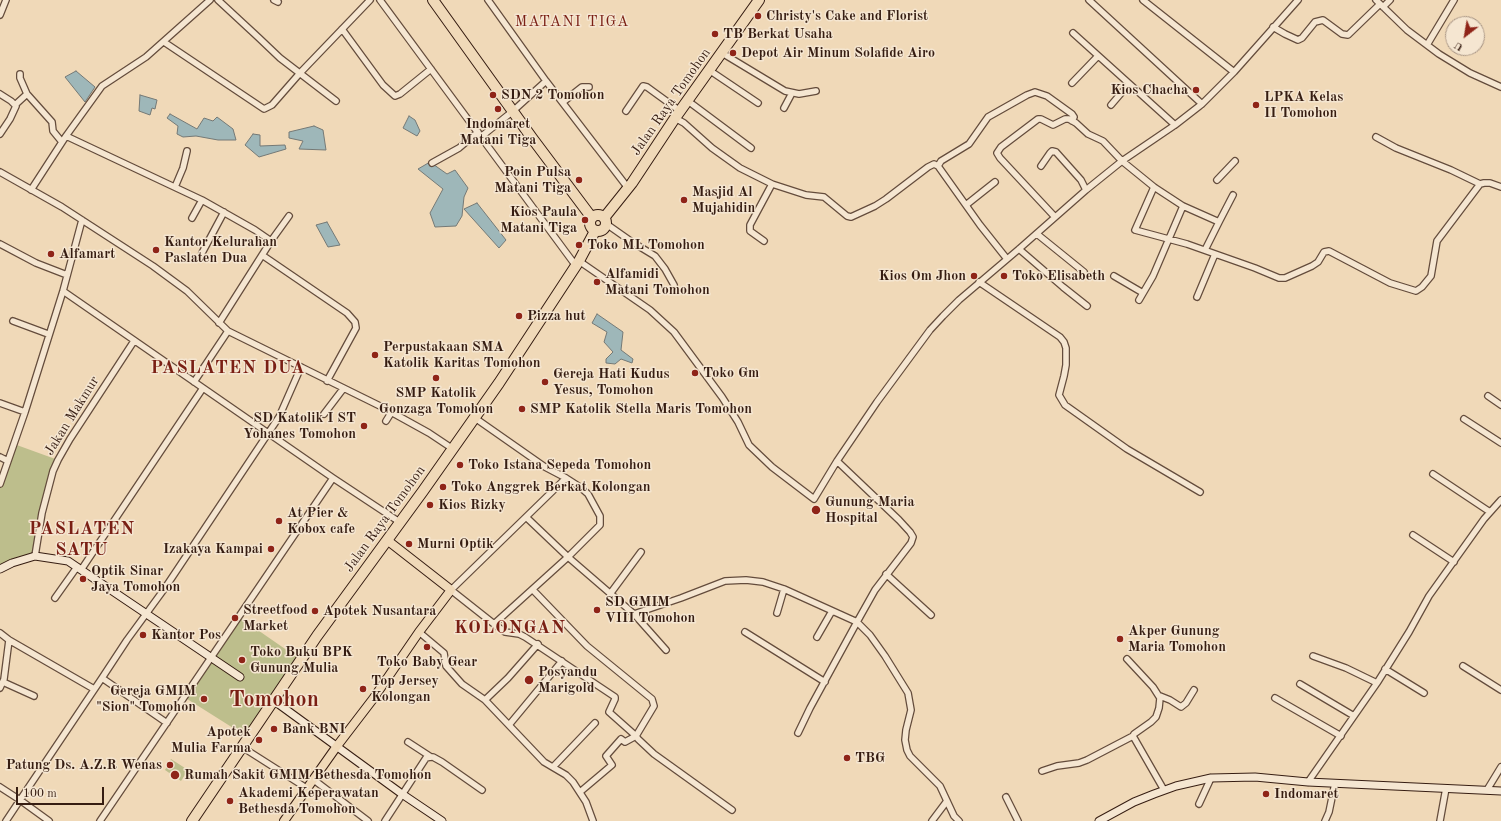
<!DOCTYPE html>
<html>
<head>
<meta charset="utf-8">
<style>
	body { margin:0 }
	#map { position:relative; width:1501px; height:821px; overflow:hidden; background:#f0d9b8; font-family:"Old Standard TT",serif }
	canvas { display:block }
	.north { position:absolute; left:1445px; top:16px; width:40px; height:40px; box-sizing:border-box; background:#f5e6d1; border:1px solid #a99685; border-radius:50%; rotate:211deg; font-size:11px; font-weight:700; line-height:16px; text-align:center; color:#361d12 }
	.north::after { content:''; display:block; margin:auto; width:14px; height:18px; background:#8f2418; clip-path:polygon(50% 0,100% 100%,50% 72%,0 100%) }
	.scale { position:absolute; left:16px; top:787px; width:88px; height:18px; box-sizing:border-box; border:2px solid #361d12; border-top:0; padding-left:5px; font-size:12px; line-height:14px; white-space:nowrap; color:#361d12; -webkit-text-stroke:3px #f5e6d1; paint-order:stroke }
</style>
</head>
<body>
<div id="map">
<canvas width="1501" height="821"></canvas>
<div class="north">U</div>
<div class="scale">100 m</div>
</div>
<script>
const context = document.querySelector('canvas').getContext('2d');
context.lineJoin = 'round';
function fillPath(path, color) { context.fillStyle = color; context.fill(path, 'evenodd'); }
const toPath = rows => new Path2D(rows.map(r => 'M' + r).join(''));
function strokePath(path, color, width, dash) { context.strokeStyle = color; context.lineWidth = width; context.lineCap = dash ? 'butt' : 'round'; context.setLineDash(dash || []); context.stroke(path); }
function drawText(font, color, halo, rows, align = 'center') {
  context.font = font + ' "Old Standard TT",serif'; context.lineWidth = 3; context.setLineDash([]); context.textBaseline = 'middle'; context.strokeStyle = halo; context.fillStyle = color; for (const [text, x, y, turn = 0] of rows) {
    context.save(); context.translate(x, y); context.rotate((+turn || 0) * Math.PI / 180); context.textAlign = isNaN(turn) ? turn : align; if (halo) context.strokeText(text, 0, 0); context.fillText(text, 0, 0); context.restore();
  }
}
const green = toPath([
	[14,444,58,460,53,471,35,556,0,569,0,484],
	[239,617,301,660,249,738,184,697],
	[171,759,188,770,181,781,165,770]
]);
const water = toPath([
	[76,71,95,87,85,102,65,77,76,71],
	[140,95,157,100,155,109,152,108,150,115,139,111,140,95],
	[170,114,197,129,204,118,213,121,217,117,233,129,236,140,218,140,196,136,183,137,177,134,178,126,167,118,170,114],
	[409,116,415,120,420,131,417,136,403,128,409,116],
	[314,126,323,130,326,150,299,149,303,141,289,138,289,132,314,126],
	[253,134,260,135,260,146,285,145,286,149,259,157,245,145,253,134],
	[430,162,447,174,455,170,468,188,464,197,462,216,456,226,435,227,430,213,443,189,418,169,430,162],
	[477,203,506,240,499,248,464,209,477,203],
	[327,222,340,245,328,247,316,225,327,222],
	[597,314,623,332,621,350,633,359,632,363,621,359,615,364,606,363,606,359,613,352,604,342,607,332,592,323,597,314]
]);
const street = toPath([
	[218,0,259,38,280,58,336,101],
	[274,0,278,2],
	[380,0,576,266],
	[488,0,546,81,628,188],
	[1089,0,1202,104],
	[1143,0,1234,72],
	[1376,0,1407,30,1439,54,1470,73,1501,87],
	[1383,7,1390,0],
	[0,15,6,0],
	[1273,27,1285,34,1298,40,1302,38,1315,22,1323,20,1342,34,1348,35,1380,4],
	[342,29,383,85,395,96,400,94,431,69],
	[1073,33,1175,125],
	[164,42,264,109,272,105,300,73,370,0],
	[1427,45,1454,0],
	[722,53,785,91,799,94,816,91],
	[709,70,758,103],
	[20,74,20,78,27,94,52,122,53,131,62,142],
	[1072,83,1098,56],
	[0,94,11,101,16,106,10,119,0,134],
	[688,101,751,148],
	[563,102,582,87,589,87],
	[15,105,27,94],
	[1111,105,1129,84],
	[784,108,792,93],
	[626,111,643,86,647,87,680,111],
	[675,118,684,123,712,148,740,168,772,184,806,195,824,197,847,216,851,217,875,206,886,199,928,167,934,164,938,166,980,225,1007,259],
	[66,136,202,200,255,230,271,241,219,323],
	[482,136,513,111,546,81],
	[432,163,459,148,478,132],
	[938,166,941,161,969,144,988,117,1027,95,1035,92,1047,96,1072,114,1074,117,1072,121],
	[1041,166,1050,153,1052,151,1056,152,1081,180,1086,190],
	[0,172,62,207,153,266,187,291,228,331,382,407,429,433,453,449],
	[1217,180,1235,161],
	[1480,184,1484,183,1490,183,1501,187],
	[175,187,183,168,187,151],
	[1154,187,1135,230,1187,244,1255,268,1279,278,1285,278,1312,266,1318,262,1324,252,1329,251,1390,283,1416,291,1422,287,1431,276,1437,241,1480,184,1451,170,1396,148,1376,137],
	[31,190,66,136,102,86,146,57,210,0],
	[966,205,995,182],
	[1055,217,1000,158,997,153,1001,147,1038,119,1041,119,1053,125,1065,119,1069,119,1076,123,1088,134,1103,141,1122,161,1154,187,1183,206,1219,222,1233,195],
	[192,218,202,200],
	[605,223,632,242,655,256,665,269,674,285],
	[1037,234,1084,272],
	[271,241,289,216],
	[764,241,750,231,750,225,772,184],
	[0,244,36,263,67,275],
	[1019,249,1063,287,1087,306],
	[1205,250,1219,222],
	[202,253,224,212],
	[262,255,347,313,355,322,356,328,327,381],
	[579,261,650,310,674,332,722,397,738,422,749,445,772,467,814,499,837,461,877,402,930,330,943,316,959,300,1019,249,1086,190,1122,161,1175,125,1202,104,1234,72,1298,0],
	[1114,276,1143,293],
	[979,282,1060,337,1064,342,1066,348,1066,365,1064,376,1059,395,1065,405,1127,449,1200,492],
	[63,291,333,478,401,523],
	[1197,297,1215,254],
	[1139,300,1153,276,1183,206],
	[13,321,48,334],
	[194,382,228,331],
	[1488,396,1501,405],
	[0,403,25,412],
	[324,414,343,389],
	[475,418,545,467,566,478,451,590,494,624,568,557,600,525,600,516,588,494,580,487,566,478],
	[1464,419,1501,443],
	[386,421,391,413],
	[0,457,8,461],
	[1433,474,1490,512],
	[0,484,25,412,63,291,82,220],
	[526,517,568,557,634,614,681,598,725,581,746,580,763,582,784,589,857,622,875,590,911,543,913,537,910,532,899,520,837,461],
	[1413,535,1454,562],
	[35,556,42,513,53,471,58,460,70,439,134,341],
	[81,570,203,388],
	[886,574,931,615],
	[533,590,587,646,652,699,654,706,636,736,638,739,654,754,732,810],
	[610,594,641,552],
	[55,598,77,567],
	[777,613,784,589],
	[634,614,666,650],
	[494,624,505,632,519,634,525,637,615,697,615,699,609,712,636,736,625,742,621,739,606,756,612,765,580,792],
	[419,632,444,653,446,666,462,684,485,700,544,762,566,775,573,782,586,802,593,821],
	[745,632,825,682],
	[0,633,9,640,94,689],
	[817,637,832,611],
	[1313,656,1346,668,1377,683],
	[1127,659,1153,687,1160,698,1159,708,1156,717,1151,722,1134,734,1133,736,1164,790],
	[1463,666,1501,690],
	[1385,669,1424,693],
	[102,678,127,640,165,588,279,417,301,367],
	[3,682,34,696],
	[1300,684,1354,716],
	[0,688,4,679,9,640],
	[1160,696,1170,700,1181,707,1186,703,1194,690],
	[1275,698,1341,736],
	[485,700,508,678,538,644],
	[509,725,562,661],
	[798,733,810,708,857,622,870,635,885,656,908,693,911,710,906,730,905,740,907,750,910,756,940,786,954,816,959,821],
	[408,742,431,757],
	[242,747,308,789],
	[553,767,595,723],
	[1042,771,1057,766,1079,763,1087,760,1133,736],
	[314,780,368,821],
	[1308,782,1377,683,1409,632,1429,596,1484,519,1501,500],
	[0,787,20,800,102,678,167,723],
	[1487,790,1501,767],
	[1006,797,1018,821],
	[1199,804,1211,778],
	[6,821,20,800,49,821],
	[100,821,333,478],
	[385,821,426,758,430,757,433,757,442,762,482,790],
	[932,821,947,801],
	[1325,821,1329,812,1335,783],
	[1440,821,1446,788]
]);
const secondary = toPath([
	[0,569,12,563,35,556,68,561,240,677],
	[273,700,402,794,442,821],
	[1099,821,1134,802,1154,794,1176,786,1211,778,1255,777,1308,782,1501,791]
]);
const primary = toPath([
	[284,821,337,746,373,699,419,632,451,590,387,540]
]);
const highway = toPath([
	[433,0,532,138,592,218],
	'590 223a8 8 0 1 1 16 0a8 8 0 1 1-16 0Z',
	[604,218,632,183,675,118,759,0],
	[192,821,317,636,423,491,499,383,579,261,595,231]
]);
const markers = [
	[758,16,4,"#8f2418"],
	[715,34,4,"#8f2418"],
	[733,53,4,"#8f2418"],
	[1196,90,4,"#8f2418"],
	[493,95,4,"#8f2418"],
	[1256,105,4,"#8f2418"],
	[498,109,4,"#8f2418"],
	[579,180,4,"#8f2418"],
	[684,200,4,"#8f2418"],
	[585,220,4,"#8f2418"],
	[579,245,4,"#8f2418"],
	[156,250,4,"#8f2418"],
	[51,254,4,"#8f2418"],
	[974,276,4,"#8f2418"],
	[1004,276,4,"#8f2418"],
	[597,282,4,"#8f2418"],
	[519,316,4,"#8f2418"],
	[375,355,4,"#8f2418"],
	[695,373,4,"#8f2418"],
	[436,378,4,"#8f2418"],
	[545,382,4,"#8f2418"],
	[522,409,4,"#8f2418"],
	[364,426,4,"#8f2418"],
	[460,465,4,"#8f2418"],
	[443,487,4,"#8f2418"],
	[430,505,4,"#8f2418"],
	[816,510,5,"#8f2418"],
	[279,521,4,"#8f2418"],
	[409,544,4,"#8f2418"],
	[271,549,4,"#8f2418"],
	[83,579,4,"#8f2418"],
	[597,610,4,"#8f2418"],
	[315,611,4,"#8f2418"],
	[235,618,4,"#8f2418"],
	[143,635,4,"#8f2418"],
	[1120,639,4,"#8f2418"],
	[427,647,4,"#8f2418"],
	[242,660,4,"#8f2418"],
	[529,680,5,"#8f2418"],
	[363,689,4,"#8f2418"],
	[204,699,4,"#8f2418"],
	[274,729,4,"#8f2418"],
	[259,740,4,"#8f2418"],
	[847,758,4,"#8f2418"],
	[170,765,4,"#8f2418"],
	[175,775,5,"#8f2418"],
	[1266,794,4,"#8f2418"],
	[230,801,4,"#8f2418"]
];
const poiNames = [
	["Christy's Cake and Florist",766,16],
	["TB Berkat Usaha",723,34],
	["Depot Air Minum Solafide Airo",741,53],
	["Kios Chacha",1188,90,"right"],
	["SDN 2 Tomohon",501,95],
	["LPKA Kelas",1264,97],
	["II Tomohon",1264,113],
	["Indomaret",498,124,"center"],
	["Matani Tiga",498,140,"center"],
	["Poin Pulsa",571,172,"right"],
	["Matani Tiga",571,188,"right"],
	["Masjid Al",692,192],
	["Mujahidin",692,208],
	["Kios Paula",577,212,"right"],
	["Matani Tiga",577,228,"right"],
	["Kantor Kelurahan",164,242],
	["Paslaten Dua",164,258],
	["Toko ML Tomohon",587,245],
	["Alfamart",59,254],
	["Alfamidi",605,274],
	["Matani Tomohon",605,290],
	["Kios Om Jhon",966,276,"right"],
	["Toko Elisabeth",1012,276],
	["Pizza hut",527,316],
	["Perpustakaan SMA",383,347],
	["Katolik Karitas Tomohon",383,363],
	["Toko Gm",703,373],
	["Gereja Hati Kudus",553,374],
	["Yesus, Tomohon",553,390],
	["SMP Katolik",436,393,"center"],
	["Gonzaga Tomohon",436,409,"center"],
	["SMP Katolik Stella Maris Tomohon",530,409],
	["SD Katolik I ST",356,418,"right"],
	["Yohanes Tomohon",356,434,"right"],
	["Toko Istana Sepeda Tomohon",468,465],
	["Toko Anggrek Berkat Kolongan",451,487],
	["Gunung Maria",825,502],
	["Hospital",825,518],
	["Kios Rizky",438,505],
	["At Pier &",287,513],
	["Kobox cafe",287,529],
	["Murni Optik",417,544],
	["Izakaya Kampai",263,549,"right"],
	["Optik Sinar",91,571],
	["Jaya Tomohon",91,587],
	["SD GMIM",605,602],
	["VIII Tomohon",605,618],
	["Streetfood",243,610],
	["Market",243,626],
	["Apotek Nusantara",323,611],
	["Akper Gunung",1128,631],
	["Maria Tomohon",1128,647],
	["Kantor Pos",151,635],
	["Toko Buku BPK",250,652],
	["Gunung Mulia",250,668],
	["Toko Baby Gear",427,662,"center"],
	["Posyandu",538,672],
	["Marigold",538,688],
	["Top Jersey",371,681],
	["Kolongan",371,697],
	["Gereja GMIM",196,691,"right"],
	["\"Sion\" Tomohon",196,707,"right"],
	["Bank BNI",282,729],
	["Apotek",251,732,"right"],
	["Mulia Farma",251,748,"right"],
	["TBG",855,758],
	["Patung Ds. A.Z.R Wenas",162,765,"right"],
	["Rumah Sakit GMIM Bethesda Tomohon",184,775],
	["Akademi Keperawatan",238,793],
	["Bethesda Tomohon",238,809],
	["Indomaret",1274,794]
];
const streetNames = [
	["Jalan Raya Tomohon",671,102,-55],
	["Jakan Makmur",72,416,-58],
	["Jalan Raya Tomohon",385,519,-54]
];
const neighbourhoodNames = [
	["MATANI TIGA",572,22]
];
const districtNames = [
	["PASLATEN DUA",228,368],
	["PASLATEN",82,529],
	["SATU",82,550],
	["KOLONGAN",510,628]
];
const townNames = [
	["Tomohon",274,700]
];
fillPath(green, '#bdbe8c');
fillPath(water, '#9eb7b9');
strokePath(water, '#747976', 1);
strokePath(street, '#644c3c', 8);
strokePath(secondary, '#361d12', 9);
strokePath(primary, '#361d12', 10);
strokePath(highway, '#361d12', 12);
strokePath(street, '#f5e6d1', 5.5);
strokePath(secondary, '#f5e6d1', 7);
strokePath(primary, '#f0d9b8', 8);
strokePath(highway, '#f0d9b8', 10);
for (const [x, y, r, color] of markers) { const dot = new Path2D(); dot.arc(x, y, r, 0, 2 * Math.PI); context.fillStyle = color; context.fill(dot); strokePath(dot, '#f5e6d1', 1.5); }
drawText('bold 14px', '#361d12', '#f5e6d1', poiNames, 'left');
drawText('14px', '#361d12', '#f5e6d1', streetNames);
context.letterSpacing = '1px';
drawText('15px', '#7a1f14', '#f5e6d1', neighbourhoodNames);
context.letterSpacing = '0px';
context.letterSpacing = '1px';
drawText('bold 18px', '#7a1f14', '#f5e6d1', districtNames);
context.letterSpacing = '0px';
drawText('bold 22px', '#7a1f14', '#f5e6d1', townNames);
</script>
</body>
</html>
